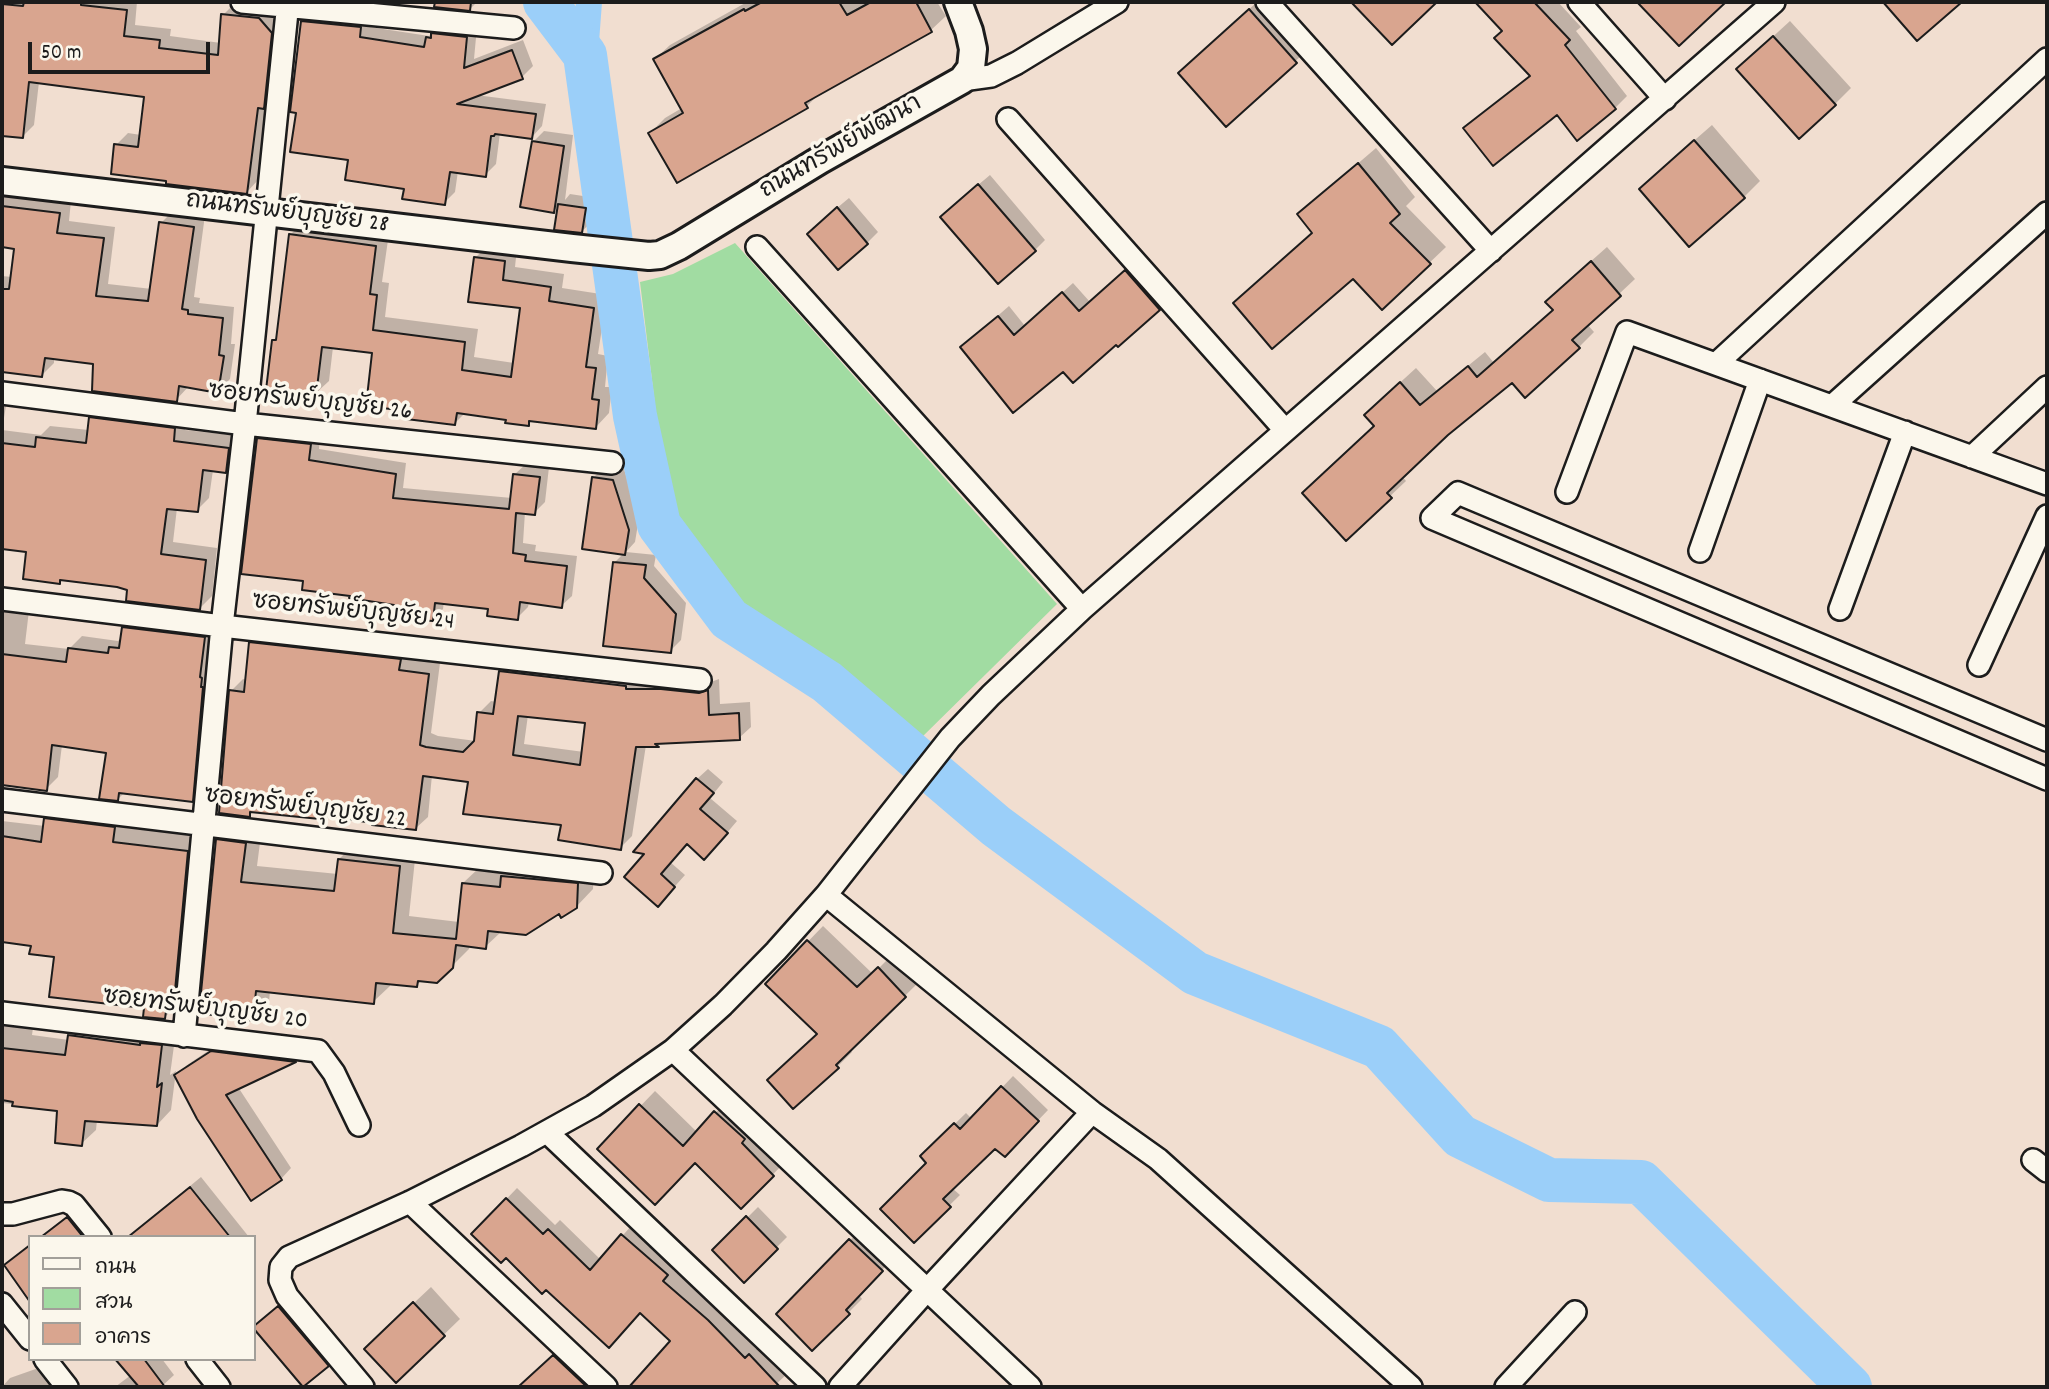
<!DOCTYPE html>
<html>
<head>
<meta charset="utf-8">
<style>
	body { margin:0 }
	#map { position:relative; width:2049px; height:1389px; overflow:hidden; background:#f1ded0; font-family:Dekko,"Playpen Sans Thai",sans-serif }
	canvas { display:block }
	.frame { position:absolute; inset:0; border:4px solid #1c1c1c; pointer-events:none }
	.legend { position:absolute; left:28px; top:1235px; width:228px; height:126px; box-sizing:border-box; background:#fbf7ec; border:2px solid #a29f99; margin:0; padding:9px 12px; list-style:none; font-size:21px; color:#1c1c1c }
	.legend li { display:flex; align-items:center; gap:14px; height:35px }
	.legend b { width:35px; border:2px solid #a29f99 }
	.scale { position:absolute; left:28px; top:42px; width:182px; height:32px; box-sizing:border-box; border:4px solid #1c1c1c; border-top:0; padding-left:9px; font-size:21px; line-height:24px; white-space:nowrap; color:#1c1c1c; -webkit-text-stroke:5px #fbf7ec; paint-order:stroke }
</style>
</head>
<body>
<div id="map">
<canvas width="2049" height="1389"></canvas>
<div class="frame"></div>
<ul class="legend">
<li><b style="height:9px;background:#fbf7ec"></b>ถนน</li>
<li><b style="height:19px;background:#a1dca2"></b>สวน</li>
<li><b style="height:19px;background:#d9a58f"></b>อาคาร</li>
</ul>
<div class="scale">50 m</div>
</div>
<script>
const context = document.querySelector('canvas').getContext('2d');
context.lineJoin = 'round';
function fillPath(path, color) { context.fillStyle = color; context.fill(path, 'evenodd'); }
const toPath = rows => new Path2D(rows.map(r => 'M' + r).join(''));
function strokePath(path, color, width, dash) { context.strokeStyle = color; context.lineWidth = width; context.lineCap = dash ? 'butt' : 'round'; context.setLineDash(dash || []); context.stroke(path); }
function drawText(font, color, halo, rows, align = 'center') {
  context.font = font + ' Dekko,"Playpen Sans Thai",sans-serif'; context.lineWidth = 7; context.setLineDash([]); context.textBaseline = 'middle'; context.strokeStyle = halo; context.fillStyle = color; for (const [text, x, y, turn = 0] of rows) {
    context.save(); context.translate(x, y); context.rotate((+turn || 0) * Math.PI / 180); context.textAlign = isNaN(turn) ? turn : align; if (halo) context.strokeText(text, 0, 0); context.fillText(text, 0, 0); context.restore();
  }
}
const green = toPath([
	[735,243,1057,604,919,740,742,610,684,542,661,454,640,282,673,274]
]);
const shadow = toPath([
	[2,2,137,2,135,25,171,29,170,36,221,43,223,15,235,3,271,6,283,21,268,102,258,180,247,192,168,180,116,145,128,133,141,135,146,95,39,82,34,125,22,137,2,134],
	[436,2,477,2,470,9,436,6],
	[747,2,937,2,946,16,931,30,821,92,807,106,650,133,665,118,682,108,655,59,670,45],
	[1257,2,1312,46,1226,124,1197,57],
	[1477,2,1558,2,1581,27,1576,31,1627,96,1615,108,1557,112,1466,129,1531,74,1504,30],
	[313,11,371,16,370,27,429,36,438,27,477,27,474,59,523,40,533,66,522,77,476,95,546,104,542,126,532,137,500,133,496,164,485,175,458,171,455,192,444,203,406,187,350,158,298,112,302,22],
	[1790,21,1851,88,1835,104,1755,53],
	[1712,125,1760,181,1744,197,1657,173],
	[544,131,573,135,565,200,570,194,596,198,593,221,582,231,559,205,554,211,533,142],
	[1376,148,1415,197,1406,206,1446,247,1382,308,1353,276,1235,303,1314,232,1299,214],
	[990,175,1045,240,1035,250,953,206],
	[2,187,71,201,69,221,115,227,108,284,152,289,161,223,173,211,205,215,194,297,200,298,199,303,234,307,231,344,235,344,230,379,218,391,189,386,176,400,95,362,54,358,54,363,42,375,14,365,2,364,2,276,12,277,16,247,2,245],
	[849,198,878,232,867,243,819,223],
	[304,221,389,233,382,282,389,283,385,317,478,329,474,357,514,363,522,307,475,258,489,244,517,248,515,267,564,274,562,288,607,295,598,354,608,356,605,387,612,387,609,413,596,427,533,420,528,424,508,418,466,412,455,423,409,409,374,352,333,347,329,381,315,394,273,341,278,335,291,234],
	[1607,247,1635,279,1587,324,1594,332,1579,347,1512,381,1447,434,1402,476,1406,481,1346,538,1382,399,1416,368,1437,391,1485,352,1494,363,1554,309,1563,286],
	[1136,261,1170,298,1118,345,1116,342,1063,369,962,347,1009,306,1025,326,1073,283,1090,302],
	[2,393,8,394,2,430,41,435,50,426,89,430,91,418,103,406,186,416,185,430,240,436,238,459,226,471,213,470,209,498,197,510,177,508,173,542,217,548,212,596,200,608,117,586,62,579,59,582,28,551,2,548],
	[269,429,320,434,319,449,406,463,403,488,512,498,515,474,526,464,549,467,545,502,534,513,525,512,523,543,536,545,535,551,577,556,572,596,561,606,529,602,528,607,517,618,490,607,444,602,443,609,432,620,396,603,352,594,305,579,258,439],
	[604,467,624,469,639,518,635,542,626,552,656,555,654,566,686,603,681,640,670,651,615,562,624,553,594,477],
	[2,597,30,602,25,644,69,649,82,636,118,641,123,636,124,628,136,615,216,625,204,788,192,800,125,792,118,799,108,751,62,745,58,777,46,789,2,772],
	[262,631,412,648,410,659,440,663,431,733,438,736,476,741,479,713,491,701,497,702,501,671,512,660,711,682,719,679,720,704,750,702,751,727,739,738,662,742,658,745,646,745,632,836,620,848,470,780,432,775,428,817,416,828,323,814,319,817,254,810,249,815,231,691,243,679,247,680,250,643],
	[528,715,587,722,584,752,524,744],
	[708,769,723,782,710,798,737,821,715,847,688,843,670,862,685,875,668,894,648,852,697,779],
	[61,804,129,813,126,828,202,836,187,995,164,1018,56,955,32,944,2,941,2,821,45,826,46,819],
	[234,823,262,827,257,866,338,874,339,859,356,843,416,850,409,916,459,922,463,883,480,867,594,867,593,889,576,907,502,931,485,947,470,945,469,949,452,966,422,979,416,986,390,983,390,986,373,1002,270,991,269,1002,252,1019,218,840],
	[823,926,873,974,893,954,920,981,850,1050,852,1052,837,1067,793,1107,819,1034,767,984],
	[16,1012,35,1014,32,1035,69,1040,70,1036,84,1021,176,1031,170,1075,176,1071,171,1110,157,1125,97,1120,96,1130,81,1144,59,1109,2,1103,2,1105,2,1025],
	[223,1041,304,1051,295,1060,238,1087,291,1168,281,1179,177,1076,187,1065],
	[1013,1076,1048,1110,1005,1155,995,1146,952,1188,960,1195,914,1240,929,1163,922,1156,966,1113,972,1119],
	[655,1091,697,1132,730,1098,787,1160,741,1207,695,1161,599,1149],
	[201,1177,249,1237,128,1237],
	[517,1188,555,1225,560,1220,601,1260,632,1225,678,1264,673,1270,719,1310,756,1349,761,1345,787,1374,773,1387,642,1387,636,1382,673,1341,640,1312,546,1288,506,1256,473,1234],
	[758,1207,787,1237,744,1280,715,1250],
	[78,1208,104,1237,40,1237],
	[864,1226,895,1256,859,1295,862,1299,812,1349,779,1314],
	[431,1287,460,1319,396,1381,382,1333],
	[290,1297,338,1354,327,1365,265,1317],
	[565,1346,593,1373,579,1387,521,1387],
	[117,1359,162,1359,174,1375,161,1387,115,1387,131,1375],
	[47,1365,55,1387,2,1387,10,1378]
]);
const canal = toPath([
	[585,55,589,2]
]);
const river = toPath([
	[545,2,585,55,635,416,659,525,729,619,827,682,996,826,1195,973,1379,1047,1460,1136,1549,1180,1641,1182,1850,1387]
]);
const building = toPath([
	[24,2,81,2,81,5,127,10,124,36,160,40,159,48,218,55,221,14,259,18,272,33,264,109,258,108,247,194,166,184,166,181,111,174,114,144,138,147,144,97,29,82,23,138,2,136,2,4,23,6,24,2],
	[435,2,471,2,470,11,434,7,435,2],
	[762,2,839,2,847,15,871,2,916,2,932,32,805,103,808,108,677,183,648,133,683,113,653,59,744,9,745,11,762,2],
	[1351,2,1437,2,1392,45,1351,2],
	[1475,2,1534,2,1570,40,1565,45,1616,109,1577,141,1557,115,1493,166,1463,128,1530,76,1494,38,1502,31,1475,2],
	[1637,2,1726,2,1679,46,1637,2],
	[1883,2,1962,2,1917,41,1883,2],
	[1249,9,1297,63,1226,127,1178,73,1249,9],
	[301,21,361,27,360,37,424,47,426,37,431,38,431,33,467,37,464,68,512,50,523,79,457,104,536,114,532,139,495,134,494,136,491,136,486,177,450,172,445,205,402,199,404,189,345,180,348,160,290,152,296,113,290,112,301,21],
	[1773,36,1836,105,1799,139,1736,69,1773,36],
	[1694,140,1745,198,1689,247,1639,189,1694,140],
	[532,141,564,146,554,213,520,207,532,141],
	[1358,163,1400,214,1390,223,1431,264,1382,310,1353,279,1272,349,1233,303,1312,233,1297,214,1358,163],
	[978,184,1036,251,998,284,940,217,978,184],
	[558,204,586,208,582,233,554,230,558,204],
	[2,206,60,213,57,233,104,238,96,296,148,301,159,222,194,227,182,309,188,310,188,314,223,318,219,355,224,356,218,393,179,386,177,402,92,391,93,364,45,358,42,377,2,372,2,289,9,289,14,249,2,247,2,206],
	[837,207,868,244,838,270,807,234,837,207],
	[289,234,376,246,370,294,377,295,373,330,465,342,462,370,511,377,520,308,468,302,474,257,505,261,503,280,551,287,549,301,594,308,586,367,596,368,592,399,599,400,596,429,529,421,529,426,505,423,506,420,457,413,455,425,406,419,407,411,366,406,372,353,322,347,316,396,266,390,272,340,276,340,289,234],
	[1591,261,1621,296,1572,340,1580,348,1525,398,1512,383,1448,435,1387,493,1392,498,1346,541,1302,493,1374,426,1364,415,1400,382,1420,405,1468,366,1477,377,1553,310,1545,302,1591,261],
	[1125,270,1160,310,1118,347,1116,345,1073,383,1063,372,1013,413,960,347,998,316,1014,335,1062,292,1079,311,1125,270],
	[89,417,175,428,174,441,229,448,226,473,203,470,198,512,167,509,161,554,206,560,200,610,126,601,127,590,117,587,60,580,60,584,23,579,26,552,2,549,2,443,35,447,36,437,86,443,89,417],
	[257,438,311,444,309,460,396,474,393,498,509,509,513,474,540,477,535,515,516,513,513,553,526,555,525,561,567,566,562,608,520,602,518,620,487,616,488,609,435,603,433,621,393,618,394,605,349,598,350,596,302,590,303,581,241,574,257,438],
	[592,477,613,480,629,530,625,555,582,549,592,477],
	[613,562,646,565,644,578,676,614,671,653,603,646,613,562],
	[122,627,205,637,200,677,202,678,201,687,203,687,193,802,119,793,118,801,99,799,106,753,52,745,47,791,2,785,2,654,66,662,68,648,108,653,109,647,119,648,122,627],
	[249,642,401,659,399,670,429,674,420,745,426,747,463,752,474,741,477,712,493,714,499,671,626,686,626,689,661,689,699,693,708,690,709,715,739,713,740,740,655,744,659,747,636,747,621,850,558,840,561,825,463,814,468,782,423,776,416,830,372,825,373,823,320,815,320,819,250,812,250,817,219,813,229,690,244,692,249,642],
	[518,716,585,723,580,765,513,755,518,716],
	[696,778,714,793,700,809,728,833,704,860,687,844,661,874,675,887,658,907,624,877,644,854,633,852,696,778],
	[44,818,115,827,113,842,188,851,173,1012,166,1011,165,1019,143,1017,144,1008,49,997,54,957,29,954,31,946,2,942,2,836,41,842,44,818],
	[216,839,246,843,241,882,334,891,338,859,400,866,393,933,456,939,462,883,500,887,501,876,578,883,577,908,561,918,559,914,526,935,488,931,486,949,456,945,453,968,437,983,418,981,417,987,376,983,374,1004,256,991,253,1021,199,1013,216,839],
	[807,940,857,987,878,967,906,997,836,1065,839,1068,793,1109,767,1080,817,1034,765,984,807,940],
	[68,1035,140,1045,140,1043,162,1045,157,1087,162,1083,157,1126,85,1121,82,1146,55,1143,57,1111,12,1106,13,1102,2,1100,2,1048,65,1055,68,1035],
	[211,1051,296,1062,226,1095,282,1180,251,1201,197,1119,174,1075,211,1051],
	[1001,1086,1039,1121,1005,1157,995,1149,943,1199,951,1207,914,1243,880,1209,926,1163,920,1156,954,1123,960,1129,1001,1086],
	[639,1104,683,1146,714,1111,745,1139,742,1143,774,1176,741,1209,695,1163,655,1205,597,1149,639,1104],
	[190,1187,230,1237,128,1237,190,1187],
	[506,1198,543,1234,548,1229,590,1270,621,1234,668,1275,663,1281,708,1320,745,1358,749,1354,780,1387,629,1387,670,1341,640,1313,609,1348,546,1290,542,1294,506,1258,501,1263,471,1234,506,1198],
	[746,1216,778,1249,744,1283,712,1250,746,1216],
	[67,1217,83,1237,41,1237,67,1217],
	[849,1239,883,1271,846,1310,850,1314,812,1351,776,1314,849,1239],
	[30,1245,30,1302,4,1265,30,1245],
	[413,1302,445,1336,396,1383,364,1349,413,1302],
	[278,1306,329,1366,303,1387,254,1329,254,1326,278,1306],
	[553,1355,587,1387,518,1387,553,1355],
	[115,1359,144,1359,165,1387,139,1387,115,1359]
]);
const minor = toPath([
	[242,2,514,28],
	[1267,2,1491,251],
	[1579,2,1665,99],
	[962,80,991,76,1017,63,1117,2],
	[1008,119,1285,430],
	[757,247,1082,609],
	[1716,364,2047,59],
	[2,393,245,424,612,463],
	[1832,406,2047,213],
	[1972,457,2047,387],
	[1567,492,1627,332,2047,484],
	[1700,551,1760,380],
	[2,599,222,626,700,680],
	[1840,609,1905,432],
	[1979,665,2047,516],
	[2047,740,1458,493,1432,518,2047,779],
	[2,800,601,873],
	[826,895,1092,1112],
	[2,1013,318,1051,334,1073,359,1125],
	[184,1036,222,626,245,424,288,2],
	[673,1050,1030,1387],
	[547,1132,815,1387],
	[2033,1160,2047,1171],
	[410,1202,606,1387],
	[2,1214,13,1214,62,1201,68,1202,74,1205,100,1237],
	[2,1304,30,1339],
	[45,1359,67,1387],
	[197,1359,219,1387],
	[363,1387,287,1296,280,1280,281,1267,289,1257,410,1202,521,1146,593,1106,673,1050,723,1005,776,951,826,895,950,738,991,695,1082,609,1774,2],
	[840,1387,927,1290,1092,1112,1158,1159,1411,1387],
	[1506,1387,1575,1312]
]);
const tertiary = toPath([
	[2,181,572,248,649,256,660,255,679,246,820,160,962,80,971,68,973,49,969,31,958,2]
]);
const streetNames = [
	["ถนนทรัพย์พัฒนา",842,149,-30],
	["ถนนทรัพย์บุญชัย 28",287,215,7],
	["ซอยทรัพย์บุญชัย 26",310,404,6],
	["ซอยทรัพย์บุญชัย 24",353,614,6],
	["ซอยทรัพย์บุญชัย 22",305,810,7],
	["ซอยทรัพย์บุญชัย 20",205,1011,7]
];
fillPath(green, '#a1dca2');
fillPath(shadow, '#0003');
strokePath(canal, '#9bcff9', 26);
strokePath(river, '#9bcff9', 44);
fillPath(building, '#d9a58f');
strokePath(building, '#1c1c1c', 2);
strokePath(minor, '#1c1c1c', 26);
strokePath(tertiary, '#1c1c1c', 32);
strokePath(minor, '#fbf7ec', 21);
strokePath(tertiary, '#fbf7ec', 26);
drawText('24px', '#1c1c1c', '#fbf7ec', streetNames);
</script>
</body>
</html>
